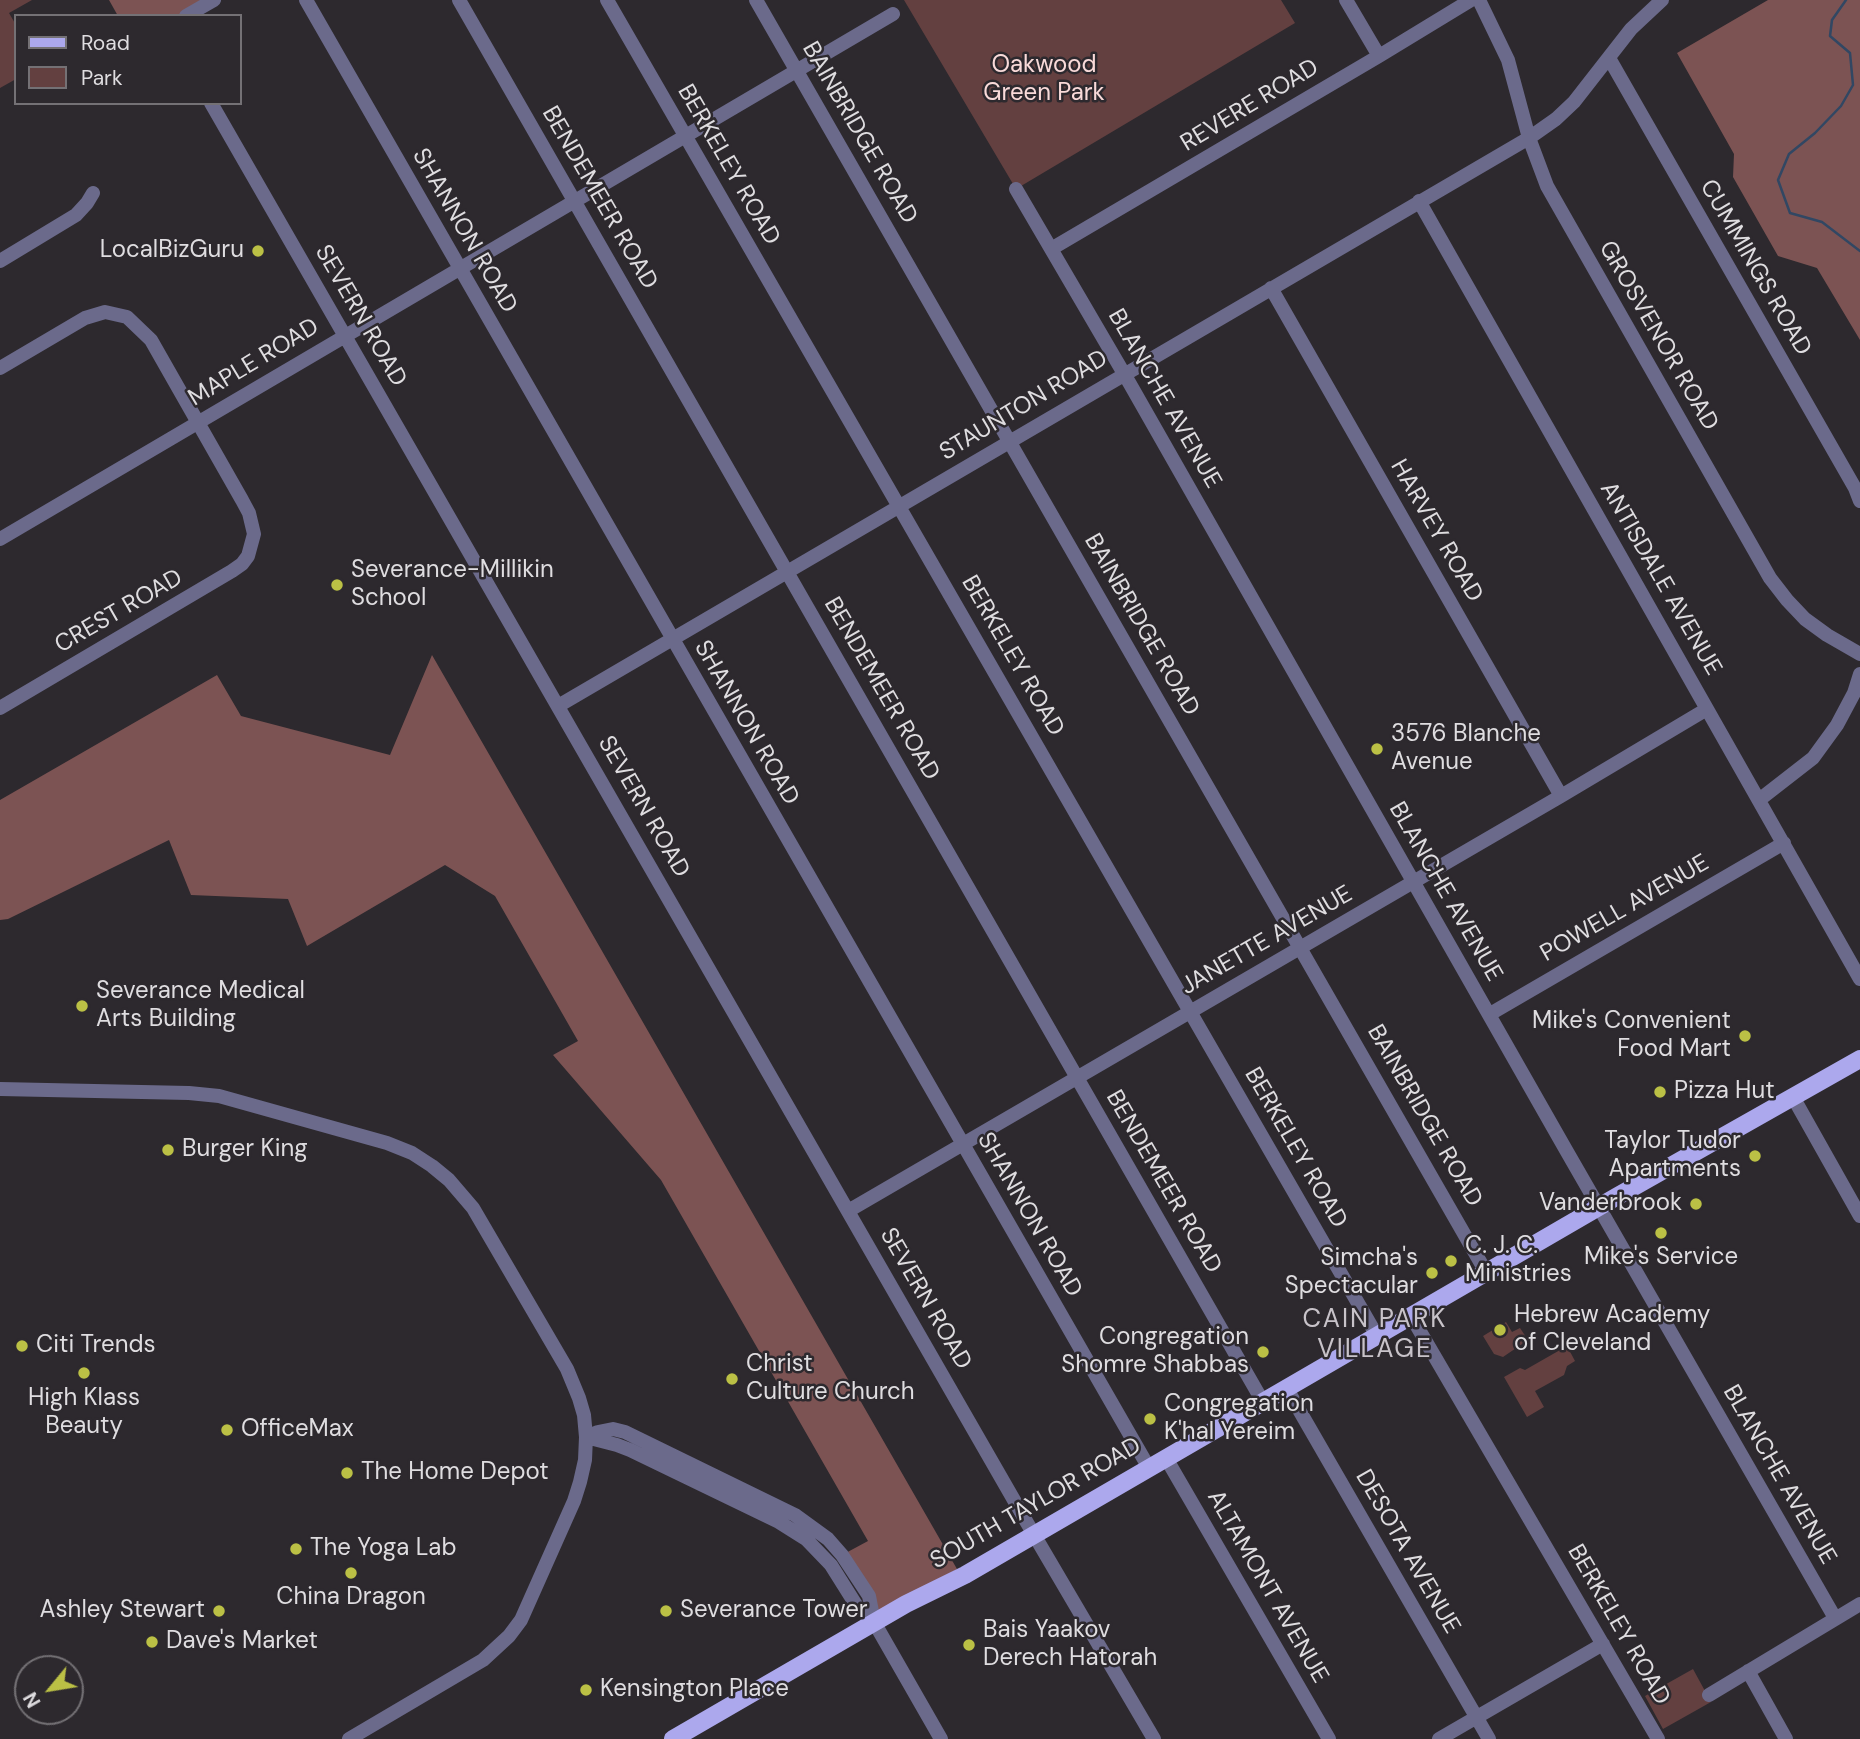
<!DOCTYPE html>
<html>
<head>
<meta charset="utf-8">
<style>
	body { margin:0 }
	#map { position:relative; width:1860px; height:1739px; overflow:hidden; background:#2d292e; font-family:"DM Sans",sans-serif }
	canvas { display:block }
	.legend { position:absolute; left:14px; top:14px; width:228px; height:91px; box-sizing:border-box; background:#2d292e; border:2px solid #747175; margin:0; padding:9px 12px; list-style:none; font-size:21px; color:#dfdde0 }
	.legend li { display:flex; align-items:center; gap:14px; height:35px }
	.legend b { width:35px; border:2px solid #747175 }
	.north { position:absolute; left:14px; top:1655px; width:70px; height:70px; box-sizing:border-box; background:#2d292e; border:2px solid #747175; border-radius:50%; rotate:240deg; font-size:19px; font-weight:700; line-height:28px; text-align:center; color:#dfdde0 }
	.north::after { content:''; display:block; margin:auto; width:24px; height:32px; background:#bbc045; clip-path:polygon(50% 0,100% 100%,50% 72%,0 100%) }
</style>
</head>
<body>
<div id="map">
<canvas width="1860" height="1739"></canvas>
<ul class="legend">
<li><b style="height:9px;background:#aca8ed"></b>Road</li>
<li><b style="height:19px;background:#634040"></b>Park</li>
</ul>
<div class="north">N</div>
</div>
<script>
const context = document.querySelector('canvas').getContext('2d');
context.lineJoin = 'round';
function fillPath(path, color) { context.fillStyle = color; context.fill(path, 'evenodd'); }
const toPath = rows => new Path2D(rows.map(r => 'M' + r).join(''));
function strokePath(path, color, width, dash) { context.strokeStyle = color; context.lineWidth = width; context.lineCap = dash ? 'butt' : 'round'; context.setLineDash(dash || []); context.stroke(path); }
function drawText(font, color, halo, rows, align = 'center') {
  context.font = font + ' "DM Sans",sans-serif'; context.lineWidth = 5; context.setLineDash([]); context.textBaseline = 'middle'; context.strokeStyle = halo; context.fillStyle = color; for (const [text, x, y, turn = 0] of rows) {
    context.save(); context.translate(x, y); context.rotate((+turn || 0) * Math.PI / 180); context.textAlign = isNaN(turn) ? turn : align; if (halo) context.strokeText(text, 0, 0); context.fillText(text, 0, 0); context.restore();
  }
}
const green = toPath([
	[0,0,32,0,9,13,16,25,16,79,0,88],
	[904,0,1281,0,1295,23,1016,189],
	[1506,1322,1512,1332,1520,1328,1528,1340,1503,1357,1494,1354,1483,1336],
	[1567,1346,1575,1361,1567,1366,1564,1375,1535,1391,1544,1407,1527,1417,1504,1377,1520,1368,1525,1370],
	[1693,1669,1711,1702,1663,1729,1645,1696]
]);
const forest = toPath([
	[109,0,214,0,186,16,118,16],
	[1768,0,1860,0,1860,340,1817,268,1778,256,1733,177,1734,154,1677,53],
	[432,655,957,1569,874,1622,842,1555,868,1541,661,1180,553,1055,578,1041,495,896,445,865,307,946,288,899,191,895,169,840,8,919,0,920,0,800,217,675,241,716,390,755]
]);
const stream = toPath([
	[1846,0,1832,20,1830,36,1850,53,1853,85,1841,106,1815,133,1789,154,1778,180,1790,213,1822,222,1860,251]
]);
const minor = toPath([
	[306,0,1149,1468],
	[459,0,1263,1402],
	[607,0,1377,1336],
	[756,0,1486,1272],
	[1346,0,1379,56],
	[1479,0,1508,60,1529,138,1547,186,1770,578,1787,600,1805,619,1827,635,1860,654],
	[186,16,214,0],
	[1609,58,1855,488,1860,501],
	[211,103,1026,1521,1154,1739],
	[1016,189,1130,384,1566,1150,1835,1618],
	[1419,201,1860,979],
	[1051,249,1379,56,1471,0],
	[0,261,76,215,87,203,93,193],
	[1271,288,1561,796],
	[0,368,85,318,105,312,127,317,151,340,242,500,249,513,254,534,248,556,242,564,232,571,0,708],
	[0,539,893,14],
	[558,706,1529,138,1556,119,1574,102,1631,29,1662,0],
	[1759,800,1813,758,1837,725,1854,693,1860,674],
	[1490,1014,1784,843],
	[0,1089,189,1093,219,1096,387,1143,412,1153,432,1166,449,1180,473,1208,567,1369,579,1398,584,1415,586,1437,585,1460,580,1482,574,1501,521,1620,509,1636,483,1660,349,1739],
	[1793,1097,1860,1216],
	[848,1211,1561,796,1707,709],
	[1411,1316,1658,1739],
	[1287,1389,1489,1739],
	[586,1437,617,1445,630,1450,779,1522,806,1539,831,1565,858,1608,874,1622,941,1739],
	[586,1437,598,1432,613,1429,625,1432,795,1515,828,1539,842,1555,869,1596,874,1622],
	[1166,1458,1329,1739],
	[1748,1671,1786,1739],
	[1709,1695,1860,1604],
	[1439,1739,1603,1644]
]);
const major = toPath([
	[673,1739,906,1604,965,1575,1616,1197,1860,1059]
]);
const markers = [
	[258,251,7,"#bbc045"],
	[337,585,7,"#bbc045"],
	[1377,749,7,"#bbc045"],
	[82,1006,7,"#bbc045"],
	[1745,1036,7,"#bbc045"],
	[1660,1092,7,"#bbc045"],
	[168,1150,7,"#bbc045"],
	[1755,1156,7,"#bbc045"],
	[1696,1204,7,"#bbc045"],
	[1661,1233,7,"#bbc045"],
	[1451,1261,7,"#bbc045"],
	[1432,1273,7,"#bbc045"],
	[1500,1330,7,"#bbc045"],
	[22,1346,7,"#bbc045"],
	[1263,1352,7,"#bbc045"],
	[84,1373,7,"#bbc045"],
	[732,1379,7,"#bbc045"],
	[1150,1419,7,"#bbc045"],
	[227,1430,7,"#bbc045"],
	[347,1473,7,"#bbc045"],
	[296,1549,7,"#bbc045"],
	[351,1573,7,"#bbc045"],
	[219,1611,7,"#bbc045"],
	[666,1611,7,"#bbc045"],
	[152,1642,7,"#bbc045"],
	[969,1645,7,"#bbc045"],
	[586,1690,7,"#bbc045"]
];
const parkNames = [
	["Oakwood",1044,66],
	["Green Park",1044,94]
];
const streetNames = [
	["REVERE ROAD",1250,106,-31],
	["BAINBRIDGE ROAD",859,133,60],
	["BERKELEY ROAD",728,165,60],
	["BENDEMEER ROAD",599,198,60],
	["SHANNON ROAD",464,231,60],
	["CUMMINGS ROAD",1755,268,60],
	["SEVERN ROAD",360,316,60],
	["GROSVENOR ROAD",1658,336,60],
	["MAPLE ROAD",254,363,-31],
	["BLANCHE AVENUE",1164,399,60],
	["STAUNTON ROAD",1024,406,-31],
	["HARVEY ROAD",1436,531,60],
	["ANTISDALE AVENUE",1660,579,60],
	["CREST ROAD",119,612,-30],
	["BAINBRIDGE ROAD",1141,625,60],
	["BERKELEY ROAD",1012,656,60],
	["BENDEMEER ROAD",881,689,60],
	["SHANNON ROAD",746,723,60],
	["SEVERN ROAD",643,807,60],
	["BLANCHE AVENUE",1445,892,60],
	["POWELL AVENUE",1625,909,-30],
	["JANETTE AVENUE",1267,941,-30],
	["BAINBRIDGE ROAD",1424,1116,60],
	["BERKELEY ROAD",1295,1148,60],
	["BENDEMEER ROAD",1163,1182,60],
	["SHANNON ROAD",1029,1215,60],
	["SEVERN ROAD",925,1299,60],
	["BLANCHE AVENUE",1779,1475,60],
	["SOUTH TAYLOR ROAD",1036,1504,-30],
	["DESOTA AVENUE",1407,1552,60],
	["ALTAMONT AVENUE",1267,1587,60],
	["BERKELEY ROAD",1618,1625,60]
];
const poiNames = [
	["LocalBizGuru",244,251,"right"],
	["Severance-Millikin",351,571],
	["School",351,599],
	["3576 Blanche",1391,735],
	["Avenue",1391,763],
	["Severance Medical",96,992],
	["Arts Building",96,1020],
	["Mike's Convenient",1731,1022,"right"],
	["Food Mart",1731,1050,"right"],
	["Pizza Hut",1674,1092],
	["Taylor Tudor",1741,1142,"right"],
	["Apartments",1741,1170,"right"],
	["Burger King",182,1150],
	["Vanderbrook",1682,1204,"right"],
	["C. J. C.",1465,1247],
	["Ministries",1465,1275],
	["Mike's Service",1661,1258,"center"],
	["Simcha's",1418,1259,"right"],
	["Spectacular",1418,1287,"right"],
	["Hebrew Academy",1514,1316],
	["of Cleveland",1514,1344],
	["Congregation",1249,1338,"right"],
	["Shomre Shabbas",1249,1366,"right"],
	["Citi Trends",36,1346],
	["Christ",746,1365],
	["Culture Church",746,1393],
	["High Klass",84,1399,"center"],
	["Beauty",84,1427,"center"],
	["Congregation",1164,1405],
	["K'hal Yereim",1164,1433],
	["OfficeMax",241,1430],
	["The Home Depot",361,1473],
	["The Yoga Lab",310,1549],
	["China Dragon",351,1598,"center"],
	["Ashley Stewart",205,1611,"right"],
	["Severance Tower",680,1611],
	["Bais Yaakov",983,1631],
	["Derech Hatorah",983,1659],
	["Dave's Market",166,1642],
	["Kensington Place",600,1690]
];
const neighbourhoodNames = [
	["CAIN PARK",1375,1320],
	["VILLAGE",1375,1350]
];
fillPath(green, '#634040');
fillPath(forest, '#7c5353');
strokePath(stream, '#314763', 2.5);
strokePath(minor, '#6b6a8b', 14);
strokePath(major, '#aca8ed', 18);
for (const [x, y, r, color] of markers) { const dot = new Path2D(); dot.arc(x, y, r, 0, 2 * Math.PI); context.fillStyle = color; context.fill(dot); strokePath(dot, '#2d292e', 2.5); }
drawText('24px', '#f9dad9', '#2d292e', parkNames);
drawText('24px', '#dfdde0', '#2d292e', streetNames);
drawText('24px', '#dfdde0', '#2d292e', poiNames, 'left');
context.letterSpacing = '2px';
drawText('26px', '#c8c3c9', '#2d292e', neighbourhoodNames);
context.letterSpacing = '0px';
</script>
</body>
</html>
